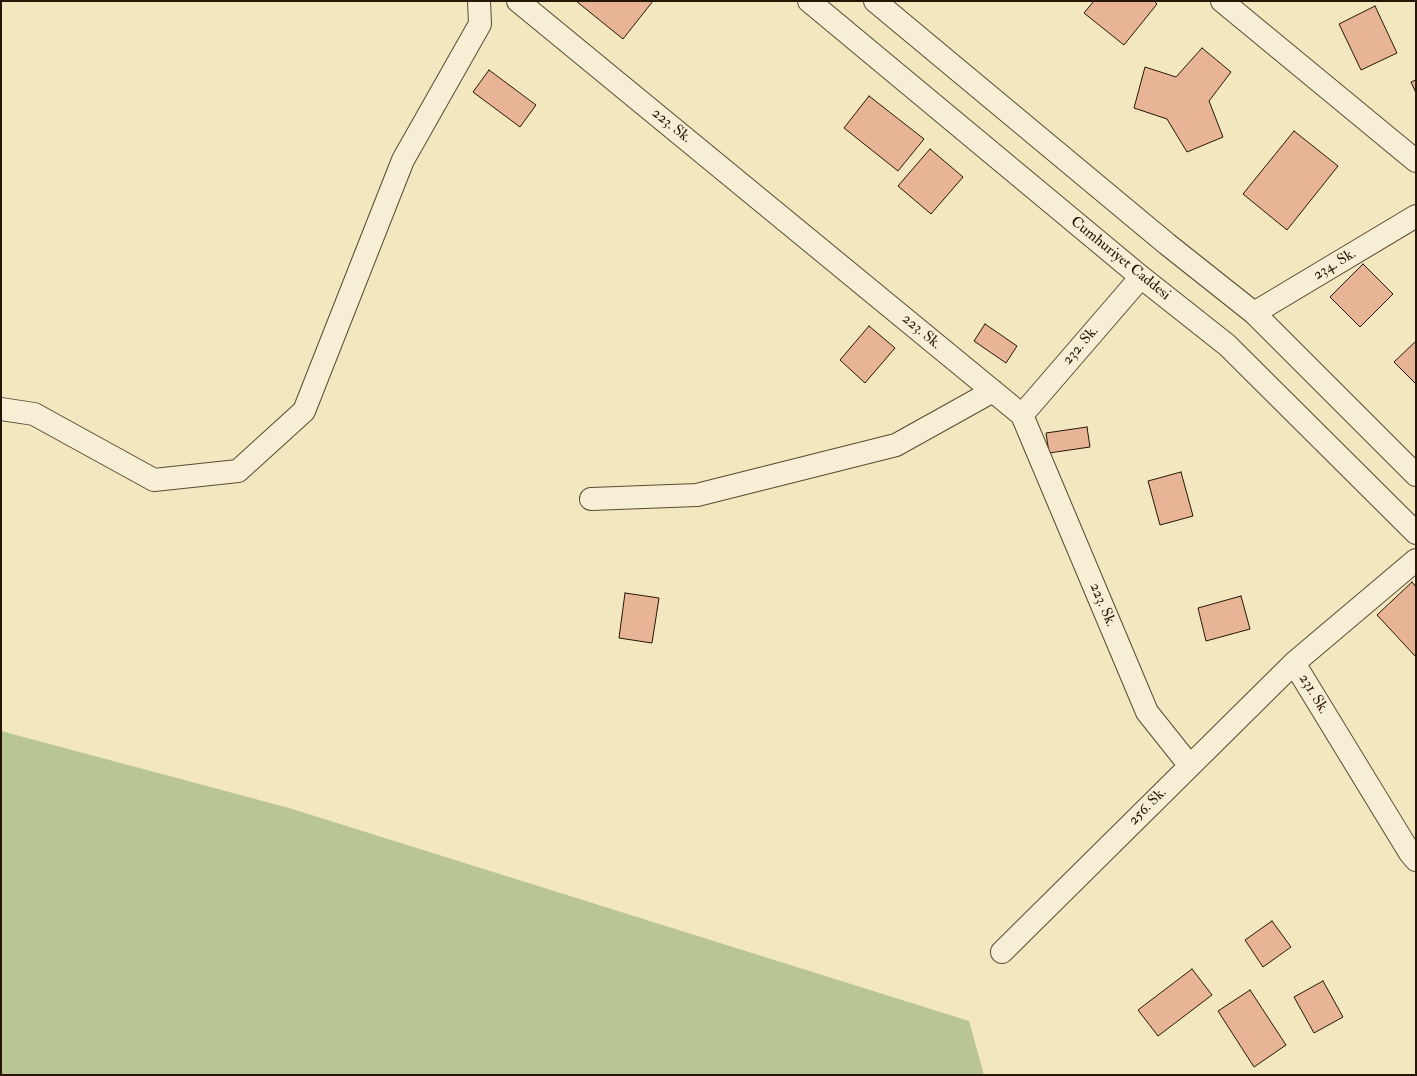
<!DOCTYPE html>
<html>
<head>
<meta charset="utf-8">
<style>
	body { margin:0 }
	#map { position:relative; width:1417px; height:1076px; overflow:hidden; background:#f2e7bf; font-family:"IM FELL Double Pica",serif }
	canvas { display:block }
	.frame { position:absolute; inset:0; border:2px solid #261604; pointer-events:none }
</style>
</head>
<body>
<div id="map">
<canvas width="1417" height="1076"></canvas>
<div class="frame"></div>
</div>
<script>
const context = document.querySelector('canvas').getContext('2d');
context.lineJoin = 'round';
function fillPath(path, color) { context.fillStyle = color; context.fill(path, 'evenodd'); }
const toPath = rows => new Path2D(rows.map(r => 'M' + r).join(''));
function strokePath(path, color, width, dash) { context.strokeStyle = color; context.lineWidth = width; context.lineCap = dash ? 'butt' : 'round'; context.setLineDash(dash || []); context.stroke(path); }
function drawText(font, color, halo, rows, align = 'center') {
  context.font = font + ' "IM FELL Double Pica",serif'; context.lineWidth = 3.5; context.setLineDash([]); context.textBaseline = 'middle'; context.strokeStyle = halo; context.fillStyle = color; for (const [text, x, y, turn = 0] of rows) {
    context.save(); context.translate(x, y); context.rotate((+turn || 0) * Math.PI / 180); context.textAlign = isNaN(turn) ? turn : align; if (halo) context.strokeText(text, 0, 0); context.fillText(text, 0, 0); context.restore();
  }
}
const green = toPath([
	[1,731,289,808,969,1021,984,1075,1,1075]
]);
const building = toPath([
	[576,1,653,1,623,39,576,1],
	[1094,1,1154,1,1157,4,1124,45,1084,13,1094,1],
	[1375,6,1397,53,1361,70,1339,24,1375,6],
	[1202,48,1231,72,1209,101,1223,137,1187,152,1167,119,1134,108,1145,67,1176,77,1202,48],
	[489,70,536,105,520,127,473,92,489,70],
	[1416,80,1416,93,1411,82,1416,80],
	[869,96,924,139,898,171,844,128,869,96],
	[1294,131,1338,166,1287,230,1243,194,1294,131],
	[930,149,963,177,931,214,898,186,930,149],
	[1363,264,1393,294,1360,327,1330,297,1363,264],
	[985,324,1017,346,1006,363,974,341,985,324],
	[869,326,895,348,865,383,840,360,869,326],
	[1416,341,1416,384,1394,362,1416,341],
	[1087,427,1090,447,1049,453,1046,433,1087,427],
	[1181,472,1193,516,1160,525,1148,481,1181,472],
	[1412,582,1416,587,1416,657,1377,615,1412,582],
	[625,593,659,598,652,643,619,638,625,593],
	[1241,596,1250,629,1206,641,1198,608,1241,596],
	[1272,921,1291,947,1263,967,1245,940,1272,921],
	[1192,969,1212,995,1158,1036,1138,1010,1192,969],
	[1323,981,1343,1017,1314,1033,1294,997,1323,981],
	[1250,990,1286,1045,1254,1067,1218,1011,1250,990]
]);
const minor = toPath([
	[518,1,1022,415,1147,712,1190,766],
	[809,1,1141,277,1227,345,1416,533],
	[875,1,1167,244,1254,313,1416,475],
	[1222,1,1416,161],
	[1254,313,1416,216],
	[1,409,34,414,154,480,238,471,304,411,403,160,480,24,479,1],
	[1022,415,1141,277],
	[591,499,697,495,896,445,993,391],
	[1416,560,1294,663,1410,853,1416,860],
	[1002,952,1294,663]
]);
const streetNames = [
	["223. Sk.",671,126,39],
	["Cumhuriyet Caddesi",1120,259,39],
	["234. Sk.",1335,265,-31],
	["223. Sk.",921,332,40],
	["232. Sk.",1081,346,-49],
	["223. Sk.",1102,605,67],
	["231. Sk.",1313,694,59],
	["256. Sk.",1148,807,-45]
];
fillPath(green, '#b9c593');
fillPath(building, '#e7b595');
strokePath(building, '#261604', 1);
strokePath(minor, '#594a33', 24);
strokePath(minor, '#f7efd5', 22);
drawText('15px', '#261604', '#f7efd5', streetNames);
</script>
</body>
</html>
